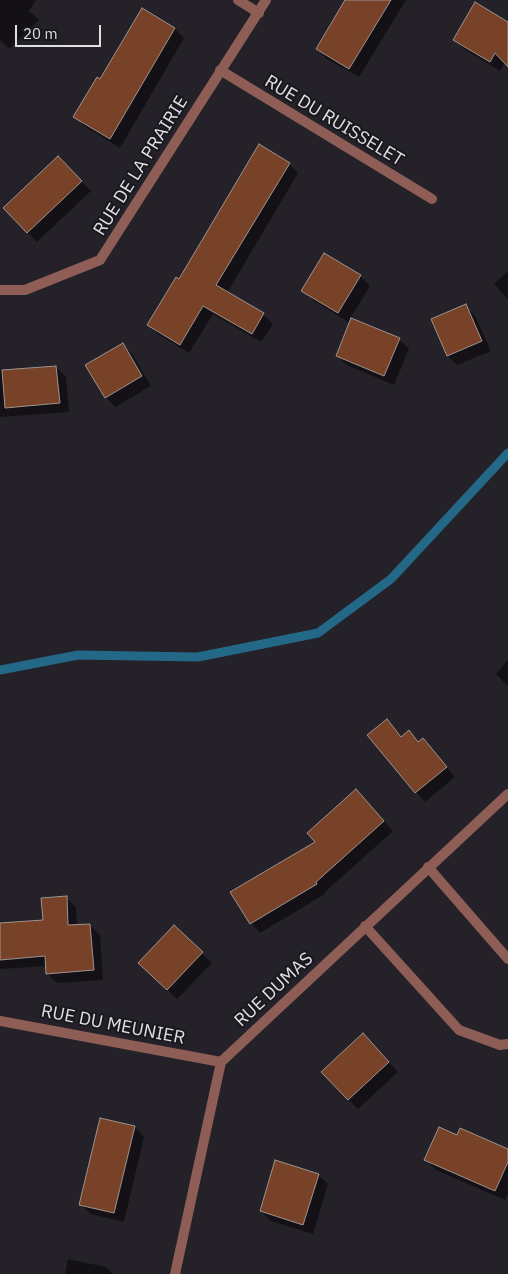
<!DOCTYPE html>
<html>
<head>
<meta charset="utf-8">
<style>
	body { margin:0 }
	#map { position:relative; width:508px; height:1274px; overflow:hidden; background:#242129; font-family:"IBM Plex Sans",sans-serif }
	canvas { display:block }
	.scale { position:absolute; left:15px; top:25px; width:86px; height:22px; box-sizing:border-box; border:2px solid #e1dfe4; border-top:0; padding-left:6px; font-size:15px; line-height:18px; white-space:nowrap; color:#e1dfe4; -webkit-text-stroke:4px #1a181f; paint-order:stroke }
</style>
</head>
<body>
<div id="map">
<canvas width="508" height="1274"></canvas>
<div class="scale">20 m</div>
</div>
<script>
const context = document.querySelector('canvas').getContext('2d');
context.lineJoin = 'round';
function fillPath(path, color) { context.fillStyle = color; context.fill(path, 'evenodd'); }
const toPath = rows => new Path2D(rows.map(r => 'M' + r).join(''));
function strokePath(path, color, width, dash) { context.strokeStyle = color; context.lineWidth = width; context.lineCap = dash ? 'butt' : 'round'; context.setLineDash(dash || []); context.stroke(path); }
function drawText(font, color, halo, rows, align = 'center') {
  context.font = font + ' "IBM Plex Sans",sans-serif'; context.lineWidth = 4; context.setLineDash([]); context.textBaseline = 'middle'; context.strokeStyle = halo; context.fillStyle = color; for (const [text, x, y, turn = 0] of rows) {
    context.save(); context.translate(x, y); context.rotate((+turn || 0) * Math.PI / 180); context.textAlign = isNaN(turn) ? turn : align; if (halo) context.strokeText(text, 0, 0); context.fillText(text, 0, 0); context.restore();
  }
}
const shadow = toPath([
	[0,0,36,0,29,11,39,20,9,49,0,40],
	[347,0,406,0,359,77,327,59,317,49],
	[508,23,508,65,505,62,500,71,464,49,454,40],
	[174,28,184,38,120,148,84,126,75,116,100,80],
	[58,158,91,191,37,242,5,209],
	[289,164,298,173,227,293,263,314,273,324,261,342,213,314,189,353,158,334,149,325,180,281],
	[508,271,508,299,494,284],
	[360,276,370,286,348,322,313,300,303,290],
	[465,306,475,316,491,351,457,365,448,356],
	[399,339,409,349,394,385,347,365,337,356],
	[123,345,132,354,151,386,115,407,106,397],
	[56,367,66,377,69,412,0,417,0,371],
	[508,660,508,686,496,674],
	[387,721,402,738,409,732,419,742,432,750,455,777,425,802,416,792],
	[365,800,393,831,324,893,325,894,260,933,251,923,317,842],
	[66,898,76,907,77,926,90,925,100,935,103,980,57,983,47,973,47,966,0,969,0,924,44,921],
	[174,927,212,963,177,999,149,972],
	[373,1045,398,1072,358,1109,348,1099],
	[135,1127,144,1137,124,1222,91,1214,81,1205],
	[458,1137,508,1150,508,1193,505,1200,436,1170,426,1160],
	[318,1175,328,1184,313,1234,271,1221,261,1211],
	[68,1259,106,1267,113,1274,65,1274]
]);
const stream = toPath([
	[0,670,78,655,198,657,318,633,391,579,508,453]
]);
const building = toPath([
	[345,0,391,0,349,69,316,49,345,0],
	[475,2,508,22,508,67,495,53,490,62,453,40,475,2],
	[142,8,175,28,110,139,73,117,97,77,100,79,142,8],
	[259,144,290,163,216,285,264,313,252,334,203,306,180,345,147,325,176,277,179,279,259,144],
	[58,156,82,181,27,233,3,208,58,156],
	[324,253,361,275,338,313,301,291,324,253],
	[466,304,482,341,447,356,431,319,466,304],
	[351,318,400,338,384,376,336,356,351,318],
	[123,343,142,376,105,398,85,365,123,343],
	[56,366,60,403,5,408,2,370,56,366],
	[387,719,401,737,409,730,418,742,423,738,447,767,415,793,367,735,387,719],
	[356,789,384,821,316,882,317,884,250,924,230,892,315,842,307,833,356,789],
	[67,896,68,925,90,924,94,970,46,974,45,956,0,960,0,923,43,920,41,898,67,896],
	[174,925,203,952,167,990,138,963,174,925],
	[363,1033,389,1062,348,1100,321,1072,363,1033],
	[100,1118,135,1126,114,1213,79,1205,100,1118],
	[439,1127,457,1135,460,1128,508,1149,508,1162,495,1191,424,1160,439,1127],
	[275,1160,319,1174,303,1225,260,1211,275,1160]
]);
const street = toPath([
	[238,0,259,13],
	[220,70,432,199],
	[0,290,25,290,100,260,266,0],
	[428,867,508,959],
	[365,926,459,1030,500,1045,508,1044],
	[0,1021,221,1062],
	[175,1274,221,1062,508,794]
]);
const streetNames = [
	["RUE DU RUISSELET",334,121,31],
	["RUE DE LA PRAIRIE",141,166,-58],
	["RUE DUMAS",274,990,-43],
	["RUE DU MEUNIER",113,1025,11]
];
fillPath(shadow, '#0007');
strokePath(stream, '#246888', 9);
fillPath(building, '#784228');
strokePath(building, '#9e938f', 1);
strokePath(street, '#8e5e56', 10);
drawText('18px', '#e1dfe4', '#1a181f', streetNames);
</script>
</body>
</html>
